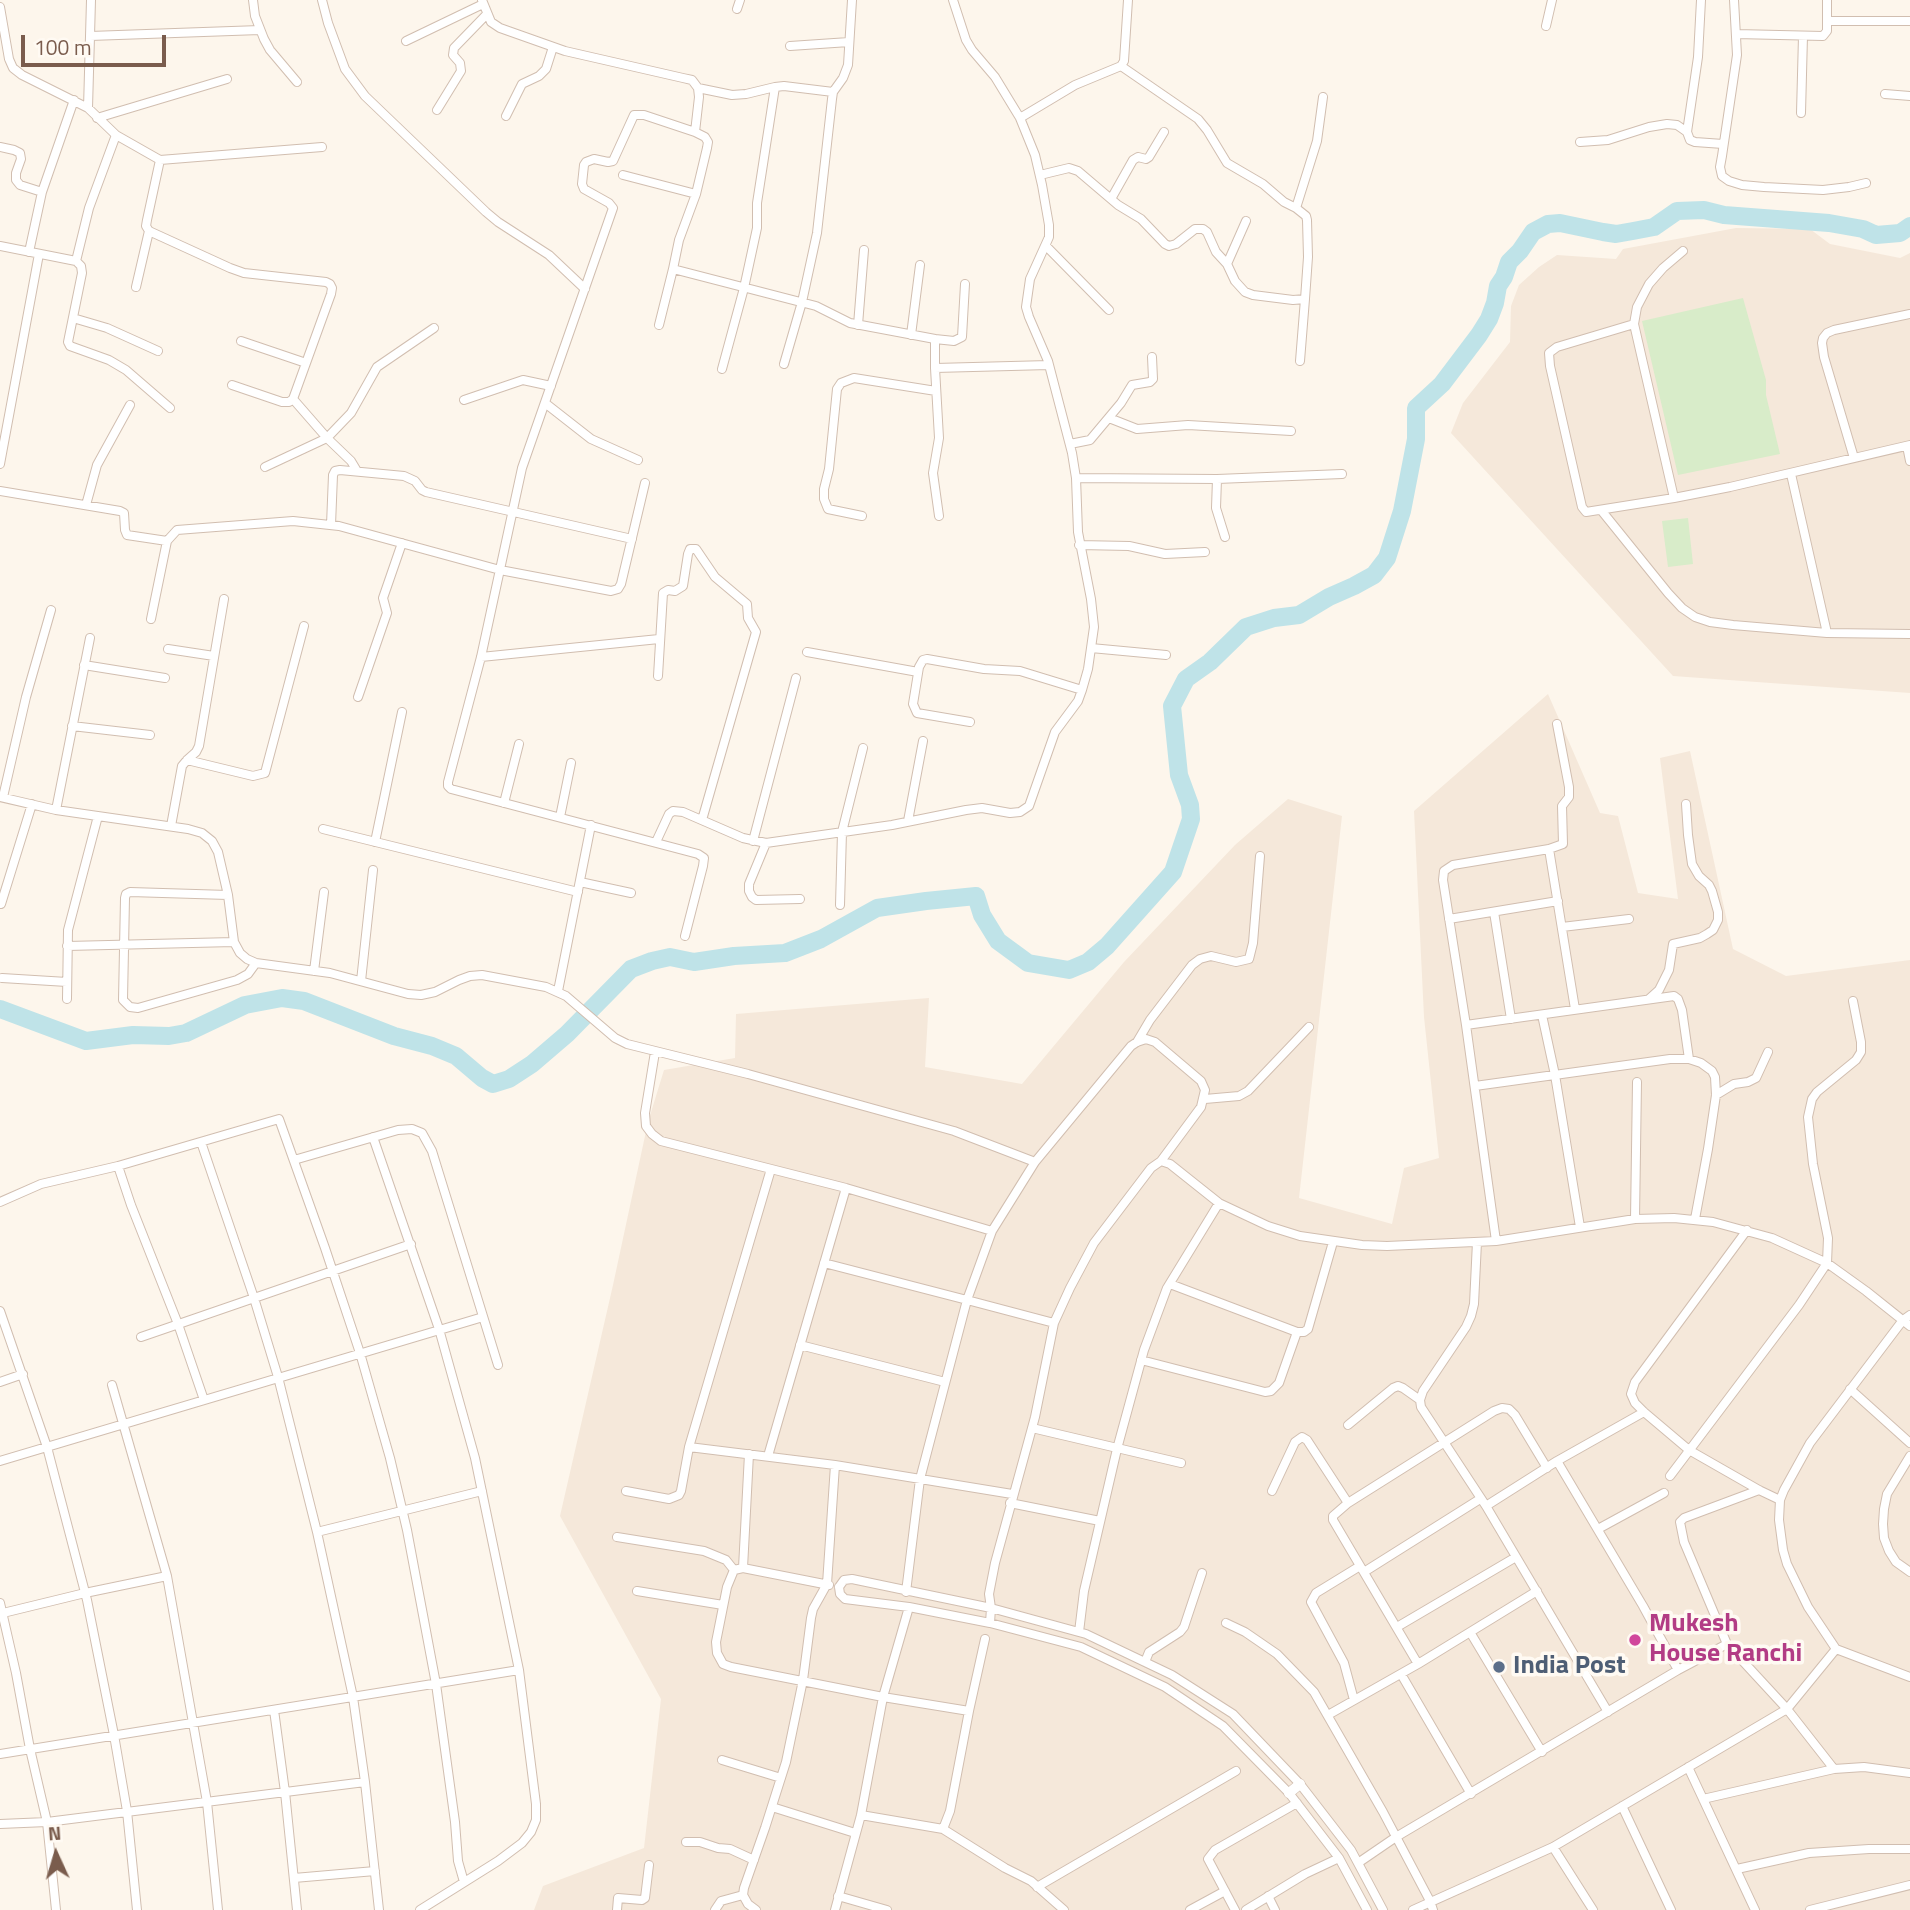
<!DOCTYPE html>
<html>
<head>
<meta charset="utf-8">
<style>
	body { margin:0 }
	#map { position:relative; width:1910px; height:1910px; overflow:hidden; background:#fdf6ec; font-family:"Titillium Web",sans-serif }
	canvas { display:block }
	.north { position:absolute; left:21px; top:1819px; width:70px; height:70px; -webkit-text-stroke:5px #fffaf3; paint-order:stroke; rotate:356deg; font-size:19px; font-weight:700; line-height:28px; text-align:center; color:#7a5c4d }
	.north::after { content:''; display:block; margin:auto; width:24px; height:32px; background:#7a5c4d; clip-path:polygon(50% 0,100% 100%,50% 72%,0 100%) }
	.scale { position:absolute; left:21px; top:35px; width:145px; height:32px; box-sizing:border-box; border:4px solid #7a5c4d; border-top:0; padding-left:9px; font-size:21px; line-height:24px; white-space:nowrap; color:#7a5c4d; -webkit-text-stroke:5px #fffaf3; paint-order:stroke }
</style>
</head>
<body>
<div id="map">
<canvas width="1910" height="1910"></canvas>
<div class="north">N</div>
<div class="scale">100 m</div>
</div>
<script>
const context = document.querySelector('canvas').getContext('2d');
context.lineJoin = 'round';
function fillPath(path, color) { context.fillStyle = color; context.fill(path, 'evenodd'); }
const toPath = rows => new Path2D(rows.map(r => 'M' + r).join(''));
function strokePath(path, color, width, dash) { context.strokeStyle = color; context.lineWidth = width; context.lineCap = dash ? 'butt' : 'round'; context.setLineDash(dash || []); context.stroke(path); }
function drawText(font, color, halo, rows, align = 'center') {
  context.font = font + ' "Titillium Web",sans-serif'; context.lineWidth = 7; context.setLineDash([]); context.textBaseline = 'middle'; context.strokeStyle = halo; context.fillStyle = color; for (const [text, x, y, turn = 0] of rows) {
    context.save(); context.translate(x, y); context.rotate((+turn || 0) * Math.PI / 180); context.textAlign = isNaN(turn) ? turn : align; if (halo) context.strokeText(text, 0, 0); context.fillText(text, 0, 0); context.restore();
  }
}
const residential = toPath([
	[1736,228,1810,229,1830,244,1900,258,1910,253,1910,693,1673,676,1451,433,1463,403,1510,342,1511,306,1519,285,1539,267,1557,255,1616,259,1623,249],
	[1548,694,1600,813,1618,816,1638,893,1678,899,1660,758,1690,751,1733,949,1786,976,1910,960,1910,1910,534,1910,543,1886,644,1848,661,1699,560,1516,613,1285,648,1122,664,1070,735,1058,736,1014,929,998,925,1067,1022,1084,1124,962,1235,845,1288,799,1342,816,1299,1198,1392,1224,1404,1168,1439,1158,1424,1017,1414,811]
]);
const green = toPath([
	[1743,298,1766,380,1766,395,1780,454,1678,475,1642,321],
	[1688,518,1693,564,1668,567,1662,521]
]);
const river = toPath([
	[0,1009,86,1041,133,1035,169,1036,186,1033,245,1005,282,998,304,1001,394,1036,432,1046,456,1056,482,1078,493,1084,509,1079,532,1064,567,1034,631,969,652,961,670,957,694,962,734,956,785,953,821,939,877,908,926,901,976,896,982,915,998,941,1028,963,1069,970,1088,962,1107,946,1173,872,1191,819,1190,805,1179,775,1172,706,1186,679,1210,662,1246,627,1274,618,1299,615,1329,597,1354,586,1374,575,1387,558,1402,511,1416,439,1416,408,1442,384,1479,335,1489,319,1495,303,1498,286,1504,277,1509,262,1520,251,1533,232,1548,224,1560,223,1603,232,1616,234,1633,231,1654,227,1677,211,1704,210,1724,215,1829,223,1863,229,1876,235,1900,233,1910,226]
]);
const minor = toPath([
	[253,0,255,16,264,39,270,50,297,82],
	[322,0,328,23,345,69,365,96,486,212,498,222,549,255,585,289],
	[482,0,491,22,500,28,565,51,683,78,692,80,698,88,699,97,695,132,705,137,708,142,707,148,696,194,679,240,673,269,816,306,850,323,935,339,935,368,1049,365],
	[1734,0,1737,55,1722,156,1720,167,1722,176,1729,181,1742,185,1764,187,1823,190,1849,187,1866,183],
	[0,7,9,59,13,68,22,75,88,108,116,135,160,160,322,147],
	[737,9,740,0],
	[1828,21,1910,21],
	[1546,26,1552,0],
	[1736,34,1823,36,1827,31,1827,0],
	[90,36,260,30],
	[406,41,483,4],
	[790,46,849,42],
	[1121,66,1198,119,1207,130,1227,163,1263,184,1284,202,1296,208],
	[698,88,732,95,746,94,775,87,784,86,833,92],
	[1885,94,1910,96],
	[88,108,91,0],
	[437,110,461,71,460,63,453,55,454,48,487,14],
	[1801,113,1803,36],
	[506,116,522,84,539,76,546,69,553,47],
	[97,118,227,79],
	[1020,118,1075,85,1121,66,1124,61,1128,0],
	[1687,132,1698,57,1701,0],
	[1580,142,1608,140,1649,127,1667,124,1677,125,1687,132,1690,140,1695,142,1723,144],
	[0,147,14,150,20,153,21,159,16,173,16,180,20,185,42,192],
	[160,160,147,220,146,226,149,231,230,268,244,273,326,282,330,284,332,288,331,294,293,399,327,438,351,461,357,471],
	[623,175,696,194],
	[1040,175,1069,168,1078,171,1118,205,1141,219,1165,244,1169,246,1176,244,1195,229,1203,229,1207,232,1216,252,1227,264,1235,281,1245,292,1253,295,1293,300,1305,299,1308,257,1307,220,1306,216,1296,208,1317,141,1323,97],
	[1111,199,1133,160,1138,157,1146,159,1149,157,1164,132],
	[0,246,76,261,81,266,82,273,68,342,70,346,109,360,126,370,170,408],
	[1046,246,1109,310],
	[29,252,42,192,74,100],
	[76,261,89,208,116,135],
	[1227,264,1246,221],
	[136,287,149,231],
	[73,318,107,328,158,351],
	[1634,324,1557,347,1549,353,1550,366,1582,507,1586,512,1674,498,1730,487,1910,445],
	[659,325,673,269],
	[858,325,864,250],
	[911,335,920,265],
	[935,339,954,341,962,337,965,284],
	[241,341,306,363],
	[1300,361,1305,299],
	[784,364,802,302,817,233,832,99,833,92,843,78,848,65,852,0],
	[935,368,939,438,933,473,939,516],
	[722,369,744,288,757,228,757,203,775,87],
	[232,385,282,402,289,402,293,399],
	[464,400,523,380,551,386],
	[545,403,591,439,638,460],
	[1109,418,1137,429,1188,425,1291,431],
	[1070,444,1090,440,1121,403,1132,385,1150,382,1153,379,1152,357],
	[1907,446,1910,461],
	[1854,458,1824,357,1822,343,1823,338,1827,333,1834,330,1910,314],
	[0,464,39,254],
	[265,467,327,438,351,413,377,367,434,328],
	[1791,474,1827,633],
	[1076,478,1217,479,1342,474],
	[1217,479,1216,508,1225,537],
	[0,491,120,511,124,513,125,530,127,535,167,541],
	[1674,498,1634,324,1637,307,1649,284,1663,268,1683,251],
	[86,505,97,465,130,405],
	[1601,510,1668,593,1682,608,1695,617,1710,622,1733,625,1827,633,1910,634],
	[862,516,828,509,824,499,824,489,829,469,837,389,841,383,854,378,936,391],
	[331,525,333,475,335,471,340,470,404,476,415,481,422,490,426,492,632,539],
	[1079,545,1129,546,1165,554,1205,552],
	[151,619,167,541,177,530,293,521,339,526,500,570,611,591,618,589,621,584,645,483],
	[1091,648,1166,655],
	[168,649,214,656],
	[807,652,918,672],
	[481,657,659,639],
	[84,665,165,678],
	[658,676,663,593,668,590,675,591,683,586,688,554,690,549,696,549,715,577,747,604,748,618,756,632,702,820],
	[358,697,387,613,383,598,402,543],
	[970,722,917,713,913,704,919,667,923,660,927,659,984,669,1020,671,1082,690],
	[72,726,150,735],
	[187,760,253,776,265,773,304,626],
	[0,797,56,810,188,829,202,833,212,841,218,852,228,895,234,942,240,953,247,959,256,963,330,973,408,994,421,995,435,992,459,980,470,976,482,975,546,987,566,996,615,1038,627,1044,748,1074,954,1131,1035,1162,992,1231,967,1300,1054,1323],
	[3,797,26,697,51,610],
	[504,803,519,744],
	[56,810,90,638],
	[560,817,571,763],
	[908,821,923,741],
	[171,826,182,766,187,760,196,752,199,746,224,599],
	[323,829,578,892],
	[753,841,796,678],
	[375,842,402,712],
	[656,842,669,814,673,811,683,812,743,838,766,843,892,825,966,810,982,808,1010,813,1020,812,1029,806,1055,732,1078,701,1082,690,1088,669,1094,627,1091,599,1078,532,1076,478,1072,453,1048,361,1029,317,1026,307,1030,279,1049,237,1049,225,1042,185,1035,155,1020,118,995,77,972,50,966,40,953,0],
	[766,843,749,884,749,891,752,897,756,900,800,899],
	[1549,849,1575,1009],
	[580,882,631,893],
	[228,895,130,892,126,894,125,898,123,1000,130,1007,138,1008,237,980,248,974,256,963],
	[1,904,32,804],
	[840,905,842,832,863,748],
	[1494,912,1511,1019],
	[1449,919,1558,901],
	[1562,927,1629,919],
	[685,936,703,866,704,858,698,854,451,789,448,786,448,782,481,657,522,468,613,208,609,203,584,189,582,184,584,165,586,162,594,159,608,162,613,161,634,115,644,115,695,132],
	[67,946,234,942],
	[314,971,324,892],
	[2,978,67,982],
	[361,981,373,870],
	[558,991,591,825],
	[67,999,68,930,98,816],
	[1649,999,1659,990,1669,970,1673,944,1700,938,1707,934,1713,930,1718,920,1718,912,1712,891,1709,885,1699,876,1692,864,1688,835,1686,804],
	[1542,1015,1555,1075,1580,1227],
	[1466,1025,1674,996,1678,999,1682,1010,1689,1059],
	[1137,1042,1150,1020,1192,965,1200,959,1211,956,1236,962,1249,959,1253,943,1260,856],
	[655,1052,645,1113,646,1126,652,1134,661,1141,846,1188,992,1231],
	[1475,1086,1670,1059,1689,1059,1701,1063,1712,1071,1715,1077,1716,1095,1708,1149,1695,1219],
	[1716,1095,1734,1084,1748,1082,1756,1078,1768,1052],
	[1205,1099,1239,1096,1248,1091,1309,1027],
	[373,1137,439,1329,475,1458,519,1670,536,1804,536,1820,531,1832,522,1843,498,1861,420,1910],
	[201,1142,254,1298,278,1377,317,1532,353,1697,365,1782,379,1910],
	[294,1160,398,1130,412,1129,422,1133,432,1151,498,1365],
	[1035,1162,1131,1046,1137,1042,1146,1039,1155,1042,1201,1081,1205,1090,1201,1107,1161,1161],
	[118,1166,279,1119,325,1248,360,1353,390,1458,407,1530,436,1684,455,1822,458,1861,464,1882],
	[0,1202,41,1184,118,1166,131,1205,178,1324,204,1400],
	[1635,1219,1637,1082],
	[1747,1230,1635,1382,1631,1394,1635,1403,1644,1412,1689,1450,1759,1490,1780,1500],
	[1496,1241,1466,1025,1443,880,1444,871,1453,865,1549,849,1563,844,1562,806,1569,797,1569,787,1557,724],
	[1477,1242,1474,1304,1471,1316,1466,1327,1423,1391,1420,1400,1421,1407,1486,1506],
	[824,1263,967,1300,920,1479,906,1592],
	[1170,1284,1297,1332,1304,1332,1308,1329,1333,1242],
	[0,1311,47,1447,87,1600,114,1735,127,1811,137,1910],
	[1910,1315,1903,1320,1810,1443,1784,1490,1780,1500,1779,1520,1783,1550,1787,1564,1808,1607,1836,1649,1910,1677],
	[141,1337,411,1244],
	[800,1345,945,1382],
	[1141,1360,1265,1392,1271,1391,1279,1383,1297,1332],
	[0,1382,23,1374],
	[112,1385,167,1576,207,1802,218,1910],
	[1850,1389,1910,1443],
	[1348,1425,1393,1388,1398,1386,1403,1388,1420,1400],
	[1032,1428,1181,1463],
	[689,1447,835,1465,1012,1494],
	[768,1456,846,1188],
	[1910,1456,1887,1494,1884,1509,1883,1524,1884,1538,1889,1551,1896,1562,1910,1572],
	[0,1461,483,1317],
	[1557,1461,1643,1606,1678,1670],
	[1670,1476,1799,1305,1827,1263,1828,1238,1813,1164,1808,1117,1812,1099,1817,1092,1856,1060,1861,1052,1861,1042,1853,1001],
	[626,1491,669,1499,679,1495,681,1491,689,1447,771,1169],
	[1272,1491,1295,1442,1302,1437,1307,1440,1348,1503],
	[1010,1503,1100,1521],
	[1598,1529,1664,1493],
	[317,1532,482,1491],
	[617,1537,704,1551,726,1560,734,1570],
	[743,1568,749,1454],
	[1364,1572,1480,1499],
	[829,1585,743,1568,734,1570,727,1587,716,1642,717,1653,723,1664,731,1667,883,1697,969,1711],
	[839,1587,844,1580,852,1579,991,1608,1086,1634,1172,1675,1233,1714,1300,1784,1351,1850,1383,1910],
	[839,1587,840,1594,845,1599,909,1607,990,1623,1081,1647,1165,1687,1223,1726,1289,1793,1339,1858,1367,1910],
	[637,1591,723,1605],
	[0,1603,16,1673,30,1749,47,1822,56,1910],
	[3,1613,85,1593,167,1576],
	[990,1623,991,1608,989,1594,995,1563,1035,1417,1054,1323,1070,1288,1094,1243,1151,1168,1161,1161,1170,1164,1219,1203,1268,1226,1300,1236,1362,1245,1387,1246,1496,1241,1635,1219,1674,1218,1713,1222,1772,1238,1827,1263,1866,1291,1910,1326],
	[1226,1623,1245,1632,1277,1654,1314,1692,1383,1812,1430,1901,1433,1910],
	[1397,1627,1516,1557],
	[1079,1632,1084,1591,1117,1449,1144,1350,1167,1288,1219,1203],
	[1470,1632,1542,1752],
	[1727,1644,1684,1542,1680,1522,1684,1518,1759,1490],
	[1145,1662,1149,1652,1180,1632,1184,1627,1202,1573],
	[1418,1664,1333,1520,1333,1516,1348,1503,1494,1411,1502,1408,1509,1409,1515,1415,1547,1468],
	[1401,1674,1471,1794],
	[1354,1700,1344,1663,1311,1602,1316,1593,1360,1566],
	[274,1710,285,1792,297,1910],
	[1608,1712,1486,1506,1557,1461,1644,1412],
	[1328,1715,1418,1664,1537,1591],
	[0,1754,519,1670],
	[722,1760,781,1778],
	[1688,1767,1755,1910],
	[1703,1799,1834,1769,1864,1767,1910,1773],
	[1622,1806,1671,1910],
	[772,1807,855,1833],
	[861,1815,943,1829,1005,1868,1031,1881,1064,1910],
	[0,1824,47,1822,365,1782],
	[943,1829,950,1811,969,1711,985,1639],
	[686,1842,700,1842,718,1848,730,1849,754,1860],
	[1553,1847,1593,1910],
	[1358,1863,1396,1837,1678,1670,1727,1644,1787,1709,1834,1769],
	[1737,1869,1809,1853,1869,1849,1910,1849],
	[294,1878,375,1871],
	[1037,1887,1236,1771],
	[838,1896,887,1910],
	[1268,1896,1275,1910],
	[617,1910,618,1898,642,1900,645,1898,649,1865],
	[715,1910,721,1901,743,1895],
	[756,1910,748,1904,743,1895,744,1888,765,1828,786,1762,803,1680,811,1618,813,1609,827,1584,835,1465],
	[835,1910,861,1815,883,1697,909,1607],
	[1190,1910,1225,1891],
	[1235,1910,1208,1859,1215,1850,1297,1803],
	[1246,1910,1305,1874,1339,1858],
	[1413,1910,1553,1847,1787,1709,1836,1649],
	[1810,1910,1910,1885]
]);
const tertiary = toPath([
	[1289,1793,1300,1784]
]);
const markers = [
	[1635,1640,7,"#d1479c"],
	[1499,1667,7,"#5c6f8a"]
];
const hotelNames = [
	["Mukesh",1649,1625],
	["House Ranchi",1649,1655]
];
const serviceNames = [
	["India Post",1513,1667]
];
fillPath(residential, '#f5e8da');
fillPath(green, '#d8ecc9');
strokePath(river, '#bfe3e8', 18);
strokePath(minor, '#d1beb0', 10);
strokePath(tertiary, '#d1beb0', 11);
strokePath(minor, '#fff', 8);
strokePath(tertiary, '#fff', 10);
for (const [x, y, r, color] of markers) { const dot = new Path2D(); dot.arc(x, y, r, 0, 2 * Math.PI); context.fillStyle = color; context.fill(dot); strokePath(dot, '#fffaf3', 2.5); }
drawText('bold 26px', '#b23c85', '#fffaf3', hotelNames, 'left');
drawText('bold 26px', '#4e5e75', '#fffaf3', serviceNames, 'left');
</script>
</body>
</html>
